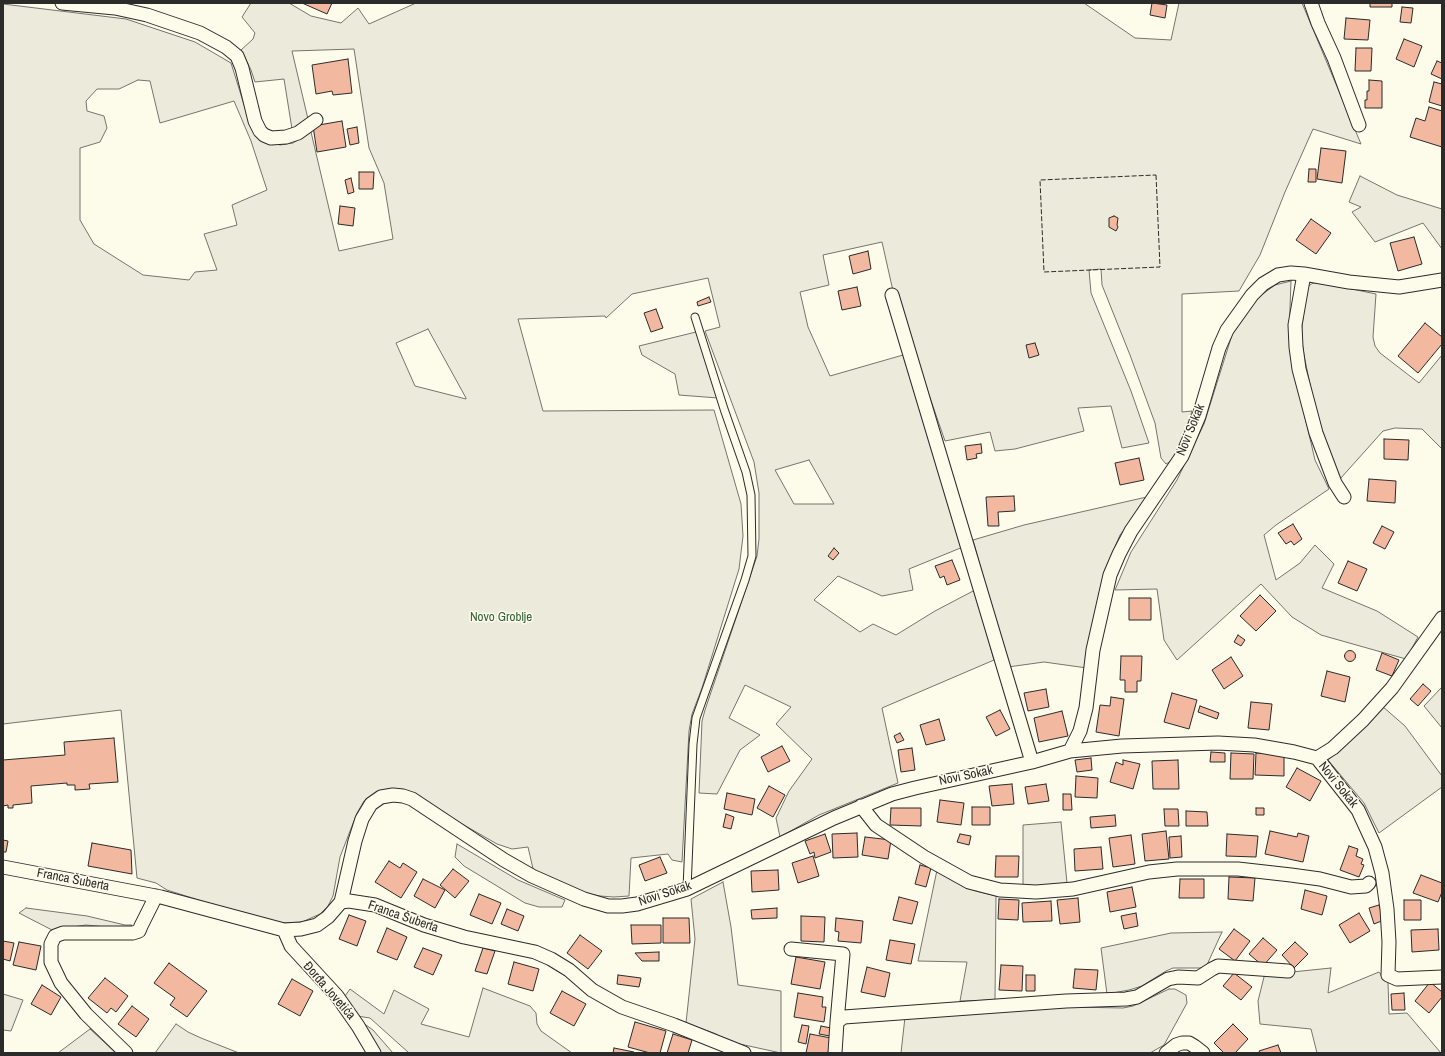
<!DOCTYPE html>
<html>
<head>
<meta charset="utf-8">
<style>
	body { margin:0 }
	#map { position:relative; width:1445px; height:1056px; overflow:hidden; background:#fdfbea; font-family:"Archivo Narrow",sans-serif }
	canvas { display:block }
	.frame { position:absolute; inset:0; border:4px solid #2b2b2b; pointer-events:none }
</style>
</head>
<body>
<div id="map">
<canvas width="1445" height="1056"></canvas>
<div class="frame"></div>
</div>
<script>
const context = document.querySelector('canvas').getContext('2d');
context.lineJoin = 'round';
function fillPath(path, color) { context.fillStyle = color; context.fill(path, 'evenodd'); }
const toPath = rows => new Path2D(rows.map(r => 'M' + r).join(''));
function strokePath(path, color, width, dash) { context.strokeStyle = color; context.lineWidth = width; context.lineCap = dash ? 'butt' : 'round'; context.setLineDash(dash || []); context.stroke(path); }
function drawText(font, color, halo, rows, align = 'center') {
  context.font = font + ' "Archivo Narrow",sans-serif'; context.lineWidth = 3; context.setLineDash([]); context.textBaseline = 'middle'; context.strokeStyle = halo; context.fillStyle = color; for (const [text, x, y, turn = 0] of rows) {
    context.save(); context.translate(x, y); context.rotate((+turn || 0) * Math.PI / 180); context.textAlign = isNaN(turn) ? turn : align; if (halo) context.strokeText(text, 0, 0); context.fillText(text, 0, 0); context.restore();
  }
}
const green = toPath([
	[251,3,289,3,311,16,341,23,358,8,369,24,416,3,1084,3,1135,38,1171,40,1179,3,1302,3,1361,144,1313,129,1285,192,1260,255,1239,291,1182,294,1182,412,1192,411,1178,453,1173,460,1166,464,1161,458,1155,423,1130,355,1102,285,1101,269,1089,270,1091,293,1131,391,1149,443,1122,448,1111,406,1078,408,1084,431,1015,449,995,451,990,432,945,441,893,291,882,242,823,255,829,285,800,292,808,327,830,376,903,355,963,547,909,569,913,590,882,596,838,576,814,600,860,632,873,624,896,635,935,611,975,590,994,660,882,708,898,783,819,815,780,837,776,818,789,791,812,759,776,724,791,707,745,685,729,718,760,735,740,750,717,794,699,793,702,721,705,710,757,556,759,539,759,493,754,462,705,331,720,327,708,278,632,294,606,318,605,316,518,319,543,411,714,410,741,504,743,536,739,569,702,688,692,714,689,731,682,862,672,860,668,854,631,858,629,896,614,897,600,896,578,892,534,873,528,847,512,849,497,844,410,794,388,789,376,792,364,801,357,813,340,857,333,896,328,906,320,914,302,922,280,923,265,921,167,890,156,883,137,878,121,710,3,724,3,4,126,19,195,42,231,63,251,127,258,138,280,145,293,143,311,132,339,251,393,239,384,183,369,148,354,49,292,51,308,119,292,129,284,79,255,82,251,70,241,50,253,39,255,33,242,17,251,3],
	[138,80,150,81,160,123,234,101,251,141,267,190,232,205,237,225,204,234,217,270,195,272,189,280,143,275,94,244,80,220,80,148,100,142,107,128,104,116,87,111,86,101,97,89,119,89,138,80],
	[428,329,466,398,466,399,415,386,396,343,428,329],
	[809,460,834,504,794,504,775,470,809,460],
	[1360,176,1397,195,1442,209,1442,249,1423,223,1375,242,1352,212,1361,207,1349,202,1360,176],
	[1291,281,1289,336,1294,370,1315,460,1329,489,1276,525,1264,535,1276,580,1300,563,1315,545,1334,564,1322,588,1377,611,1418,637,1406,659,1321,635,1292,617,1261,584,1177,660,1164,640,1157,589,1115,590,1131,552,1177,480,1204,424,1232,335,1256,299,1275,285,1291,281],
	[1313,283,1323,283,1376,294,1373,337,1375,346,1380,353,1419,383,1442,355,1442,449,1422,429,1395,428,1383,431,1340,479,1326,446,1313,399,1304,355,1301,334,1307,287,1313,283],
	[696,332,718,398,679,395,675,374,642,355,639,346,696,332],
	[1151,496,1120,535,1105,570,1087,668,1044,662,1008,667,973,540,1024,525,1151,496],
	[1442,687,1442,728,1424,706,1442,687],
	[1382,706,1405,726,1442,776,1442,787,1379,833,1364,803,1328,760,1352,739,1382,706],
	[1061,822,1067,883,1023,887,1023,825,1061,822],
	[457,844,518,880,565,900,562,907,539,907,525,903,464,866,455,857,457,844],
	[937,870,966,887,976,891,996,896,995,1000,960,1001,967,962,918,961,937,870],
	[723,882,731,927,738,985,781,991,781,1053,726,1041,716,1034,686,1023,695,939,691,899,723,882],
	[26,908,87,916,125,925,132,925,127,929,86,925,52,930,19,913,26,908],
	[1222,932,1206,967,1200,968,1173,968,1166,971,1142,986,1129,990,1107,994,1101,948,1171,933,1222,932],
	[1331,968,1328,993,1379,972,1383,978,1388,982,1389,1014,1407,1013,1441,1053,1317,1053,1311,1029,1260,1024,1258,1001,1265,973,1292,972,1331,968],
	[483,988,530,1006,536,1013,537,1024,541,1031,572,1053,409,1053,370,1018,357,1016,345,996,350,989,384,1014,394,990,429,1009,421,1024,469,1037,483,988],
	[1169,989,1175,989,1186,995,1187,1003,1164,1045,1150,1053,901,1053,905,1017,1072,1007,1123,1008,1133,1006,1169,989],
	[3,994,23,1000,11,1031,3,1030,3,994],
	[176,1024,188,1032,201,1038,239,1053,155,1053,176,1024],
	[362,1025,366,1025,373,1030,393,1053,379,1053,362,1025],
	[90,1029,116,1053,58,1053,90,1029]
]);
const building = toPath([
	[302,3,332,3,327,14,302,3],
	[1152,3,1167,5,1165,18,1150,15,1152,3],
	[1370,3,1392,3,1392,7,1370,7,1370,3],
	[1402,7,1413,8,1411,23,1400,22,1402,7],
	[1346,18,1370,20,1368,40,1344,39,1346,18],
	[1404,39,1422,46,1414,67,1396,59,1404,39],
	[1356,48,1372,48,1371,71,1355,71,1356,48],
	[348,59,352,93,333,95,332,91,316,94,312,65,348,59],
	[1437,61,1442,63,1442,79,1431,74,1437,61],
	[1369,80,1382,81,1382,108,1365,108,1365,100,1367,100,1367,91,1369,91,1369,80],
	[1434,82,1442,84,1442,106,1429,102,1434,82],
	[1429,107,1442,111,1442,147,1410,137,1416,118,1425,121,1429,107],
	[342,121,346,147,317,152,313,126,342,121],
	[357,127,359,143,350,145,347,129,357,127],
	[1321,148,1346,151,1342,183,1317,179,1321,148],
	[1309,169,1316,169,1316,182,1308,182,1309,169],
	[359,172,374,172,373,189,359,189,359,172],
	[351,178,354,192,348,194,345,180,351,178],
	[340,206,355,208,353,226,338,224,340,206],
	[1114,216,1118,218,1117,225,1118,227,1116,231,1109,227,1109,218,1114,216],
	[1311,219,1331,233,1316,254,1296,240,1311,219],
	[1414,237,1422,264,1398,271,1390,243,1414,237],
	[868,251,871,269,853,274,849,256,868,251],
	[857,287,861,306,842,310,838,291,857,287],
	[709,297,711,302,698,306,697,302,709,297],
	[656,309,663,328,651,332,644,313,656,309],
	[1425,323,1442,337,1442,344,1418,373,1398,356,1425,323],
	[1035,343,1039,355,1029,358,1026,345,1035,343],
	[1384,439,1409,440,1408,460,1384,459,1384,439],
	[981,444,982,453,976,454,977,458,967,460,965,446,981,444],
	[1139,458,1144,480,1120,485,1115,463,1139,458],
	[1369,479,1396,481,1395,503,1367,501,1369,479],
	[1014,496,1015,511,998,512,999,526,988,526,986,497,1014,496],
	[1293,524,1302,539,1294,545,1291,541,1286,544,1278,533,1293,524],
	[1382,526,1394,532,1385,549,1373,543,1382,526],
	[834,548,839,553,833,560,828,556,834,548],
	[952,560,960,580,947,585,944,576,940,578,935,566,952,560],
	[1348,561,1367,569,1357,591,1338,583,1348,561],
	[1260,595,1276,611,1256,631,1240,616,1260,595],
	[1129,598,1151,598,1151,620,1129,620,1129,598],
	[1238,635,1245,640,1241,646,1234,642,1238,635],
	'1344.5 656a5.5 5.5 0 1 1 11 0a5.5 5.5 0 1 1-11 0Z',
	[1382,653,1399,660,1392,676,1376,670,1382,653],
	[1121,656,1142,656,1141,681,1137,681,1137,692,1125,692,1125,680,1120,680,1121,656],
	[1231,657,1243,676,1224,689,1212,670,1231,657],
	[1327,671,1350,677,1345,702,1321,696,1327,671],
	[1423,684,1431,691,1418,706,1410,699,1423,684],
	[1046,689,1049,707,1028,711,1024,693,1046,689],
	[1172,693,1197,700,1189,729,1164,722,1172,693],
	[1111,697,1124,699,1119,736,1096,732,1100,705,1110,706,1111,697],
	[1251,702,1272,704,1269,730,1248,728,1251,702],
	[1200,706,1219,713,1217,719,1198,712,1200,706],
	[1000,710,1010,729,996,736,986,717,1000,710],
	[1062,711,1068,736,1039,742,1034,718,1062,711],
	[939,719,945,740,926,745,920,725,939,719],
	[900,733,904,740,897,743,894,736,900,733],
	[114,738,118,782,89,784,90,789,75,790,75,785,67,785,67,783,31,786,32,803,13,805,13,808,8,808,8,805,3,806,3,760,65,755,64,742,114,738],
	[782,746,790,761,768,772,761,757,782,746],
	[912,748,915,770,901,772,898,750,912,748],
	[1211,752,1225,753,1225,762,1210,762,1211,752],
	[1231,753,1254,754,1253,779,1230,779,1231,753],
	[1256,753,1284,754,1284,776,1255,775,1256,753],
	[1091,758,1092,770,1077,772,1075,760,1091,758],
	[1123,760,1140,764,1133,789,1110,782,1116,762,1123,765,1123,760],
	[1178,760,1179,789,1153,789,1152,761,1178,760],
	[1297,768,1321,781,1310,801,1286,787,1297,768],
	[1076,776,1098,778,1097,798,1075,797,1076,776],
	[1012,784,1014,804,992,806,989,786,1012,784],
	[1046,784,1049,801,1028,804,1025,787,1046,784],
	[769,786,785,795,773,817,757,808,769,786],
	[727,793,755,799,752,815,724,809,727,793],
	[1063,794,1071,794,1072,810,1063,810,1063,794],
	[940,800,964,803,961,825,937,822,940,800],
	[972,807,990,807,990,825,972,825,972,807],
	[891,808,921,808,921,826,890,825,891,808],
	[1256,808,1264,808,1264,815,1256,815,1256,808],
	[1164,809,1178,809,1179,826,1165,826,1164,809],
	[1186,811,1207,812,1208,826,1186,826,1186,811],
	[726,814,734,817,731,829,723,827,726,814],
	[1115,815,1116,826,1091,828,1090,817,1115,815],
	[1166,831,1169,859,1145,861,1142,834,1166,831],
	[1270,831,1297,837,1298,833,1309,836,1303,862,1265,854,1270,831],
	[857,833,858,857,833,858,832,834,857,833],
	[825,834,831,852,815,858,814,852,810,854,805,841,825,834],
	[960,834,971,836,969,845,957,842,960,834],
	[1227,834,1258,836,1256,857,1226,856,1227,834],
	[1131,835,1135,864,1113,867,1109,838,1131,835],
	[1181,836,1182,857,1170,858,1169,837,1181,836],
	[865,837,891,840,888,859,862,855,865,837],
	[3,840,8,841,6,852,3,852,3,840],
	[92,843,131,850,132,874,88,866,92,843],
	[1349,846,1358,849,1356,856,1363,859,1361,864,1364,865,1359,877,1340,870,1349,846],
	[1101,847,1103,869,1075,871,1074,849,1101,847],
	[813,856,819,876,798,883,792,863,813,856],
	[996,856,1019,856,1018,877,995,877,996,856],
	[660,857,667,873,645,881,639,865,660,857],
	[389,861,400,868,403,863,417,872,401,898,375,882,389,861],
	[920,865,931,868,926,887,915,884,920,865],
	[453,869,469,881,455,898,440,885,453,869],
	[778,870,779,890,752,892,751,871,778,870],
	[1421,875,1442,883,1442,892,1438,902,1413,893,1421,875],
	[1229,877,1255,878,1253,901,1228,899,1229,877],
	[423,879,445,890,435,908,414,896,423,879],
	[1180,879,1204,879,1204,898,1179,898,1180,879],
	[1132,887,1136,907,1110,912,1107,892,1132,887],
	[1305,890,1327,896,1322,915,1301,909,1305,890],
	[479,894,501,903,492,924,470,915,479,894],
	[899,897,918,902,912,924,893,920,899,897],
	[1078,898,1080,922,1060,924,1057,900,1078,898],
	[999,899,1019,900,1018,920,998,919,999,899],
	[1404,900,1421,900,1421,920,1404,920,1404,900],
	[1051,901,1052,921,1023,922,1022,903,1051,901],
	[1379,905,1384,920,1374,924,1369,908,1379,905],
	[777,908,777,918,752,919,751,910,777,908],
	[507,909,524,916,518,931,501,924,507,909],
	[1136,913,1138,926,1124,929,1121,916,1136,913],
	[1359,913,1370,931,1350,943,1339,925,1359,913],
	[349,915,366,921,357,946,339,939,349,915],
	[801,916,825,917,824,942,801,941,801,916],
	[663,918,689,918,690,943,663,943,663,918],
	[836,918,863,921,861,943,838,941,839,932,835,931,836,918],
	[631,925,661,925,661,943,632,944,631,925],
	[387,928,407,937,397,960,377,952,387,928],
	[1234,929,1250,941,1235,961,1219,949,1234,929],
	[1438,929,1439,950,1412,952,1411,930,1438,929],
	[580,935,602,951,588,969,567,953,580,935],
	[1263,938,1277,950,1263,966,1249,954,1263,938],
	[890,940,915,944,911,964,886,960,890,940],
	[3,941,14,943,10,961,3,959,3,941],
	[19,942,41,946,36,970,13,965,19,942],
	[1295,942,1308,954,1294,968,1282,955,1295,942],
	[423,948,442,955,433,975,414,967,423,948],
	[483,948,495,951,487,974,475,971,483,948],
	[659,952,659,961,642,961,635,953,659,952],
	[796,957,825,962,820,989,791,984,796,957],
	[514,962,539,969,533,991,508,984,514,962],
	[169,963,207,991,187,1017,170,1005,175,998,154,983,169,963],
	[1001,965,1023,966,1022,991,999,990,1001,965],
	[867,967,890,973,885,997,861,992,867,967],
	[1075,969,1098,970,1096,990,1073,988,1075,969],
	[1234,973,1252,987,1241,1000,1223,986,1234,973],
	[618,975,641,978,639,987,617,984,618,975],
	[1026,975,1035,975,1035,991,1026,991,1026,975],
	[105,978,128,996,116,1012,111,1008,107,1013,88,998,105,978],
	[292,979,313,991,300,1016,278,1004,292,979],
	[1430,982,1442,992,1442,997,1429,1013,1415,1001,1430,982],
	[42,985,61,997,51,1015,31,1004,42,985],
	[562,991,586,1004,574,1026,550,1013,562,991],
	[798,993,823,997,822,1007,826,1007,824,1022,794,1017,798,993],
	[1404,993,1405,1010,1392,1010,1391,994,1404,993],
	[132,1006,149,1019,136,1037,118,1024,132,1006],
	[635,1022,666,1031,660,1053,650,1053,628,1047,635,1022],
	[1233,1024,1248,1039,1235,1053,1224,1053,1214,1043,1233,1024],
	[802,1025,809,1026,806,1044,798,1042,802,1025],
	[821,1026,831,1028,830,1036,819,1034,821,1026],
	[673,1034,692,1040,688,1053,667,1053,673,1034],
	[810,1034,831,1038,828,1053,806,1053,810,1034],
	[1278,1045,1281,1053,1260,1053,1259,1051,1278,1045],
	[614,1048,634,1052,634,1053,613,1053,614,1048]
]);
const service = toPath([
	[687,889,693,744,696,718,745,580,752,556,751,495,746,472,724,409,695,317]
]);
const minor = toPath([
	[62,3,115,8,147,15,200,33,226,47,237,56,242,68,255,121,260,131,264,135,271,138,286,137,298,133,316,120],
	[1311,3,1318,23,1334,58,1359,125],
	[1304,274,1295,325,1296,347,1299,369,1316,433,1335,483,1344,497],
	[892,295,1032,762],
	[1070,751,1080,731,1086,708,1093,650,1110,575,1119,554,1131,531,1182,456,1199,416,1219,348,1227,330,1252,295,1263,284,1278,275,1291,273,1304,274,1349,282,1399,287,1442,280],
	[1317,758,1333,748,1363,720,1392,688,1442,618],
	[861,806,876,825,924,857,969,882,1000,890,1036,892,1073,889,1149,872,1177,869,1238,869,1291,875,1320,879,1351,887,1366,886,1369,883],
	[3,867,161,897,284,930,301,929,317,925,328,917,341,902,349,901,375,905,424,925,464,937,535,952,551,959,569,970,592,990,622,1007,674,1025,744,1053],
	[341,902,355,841,362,819,371,804,381,797,393,795,403,796,412,799,504,860,532,876,584,899,608,906,622,906,637,904,687,889,834,818,892,794,915,788,1032,762,1070,751,1122,746,1218,743,1254,745,1294,752,1317,758,1358,810,1375,847,1382,873,1387,909,1389,942,1388,975,1397,979,1442,977],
	[284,930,291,946,337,996,358,1026,374,1053],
	[791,949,843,954,837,1022],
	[126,1053,86,1014,61,983,51,962,51,944,55,936,63,933,133,933,139,931,141,926,156,896],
	[835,1053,837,1022,844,1017,1066,1001,1126,999,1137,997,1168,979,1178,977,1198,978,1212,969,1218,966,1288,971],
	[1166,1053,1176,1045,1182,1043,1189,1043,1194,1046,1203,1053]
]);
const fence = toPath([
	[1156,175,1160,267,1044,272,1040,180,1156,175]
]);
const streetNames = [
	["Novi Sokak",1191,430,-68],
	["Novi Sokak",966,776,-12],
	["Novi Sokak",1338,785,51],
	["Franca Šuberta",73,880,11],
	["Novi Sokak",665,894,-18],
	["Franca Šuberta",403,917,19],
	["Đorđa Jovetića",329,991,49]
];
const parkNames = [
	["Novo Groblje",501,618]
];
fillPath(green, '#ecebdb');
strokePath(green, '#74746e', 1);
fillPath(building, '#f2b8a0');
strokePath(building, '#2b2b2b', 1);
strokePath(service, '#2b2b2b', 9);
strokePath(minor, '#2b2b2b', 15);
strokePath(service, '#fdfbea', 7);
strokePath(minor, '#fdfbea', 13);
strokePath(fence, '#2b2b2b', 1, [5, 2]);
drawText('13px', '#2b2b2b', '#fdfbea', streetNames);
drawText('13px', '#34623c', '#fdfbea', parkNames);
</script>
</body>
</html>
